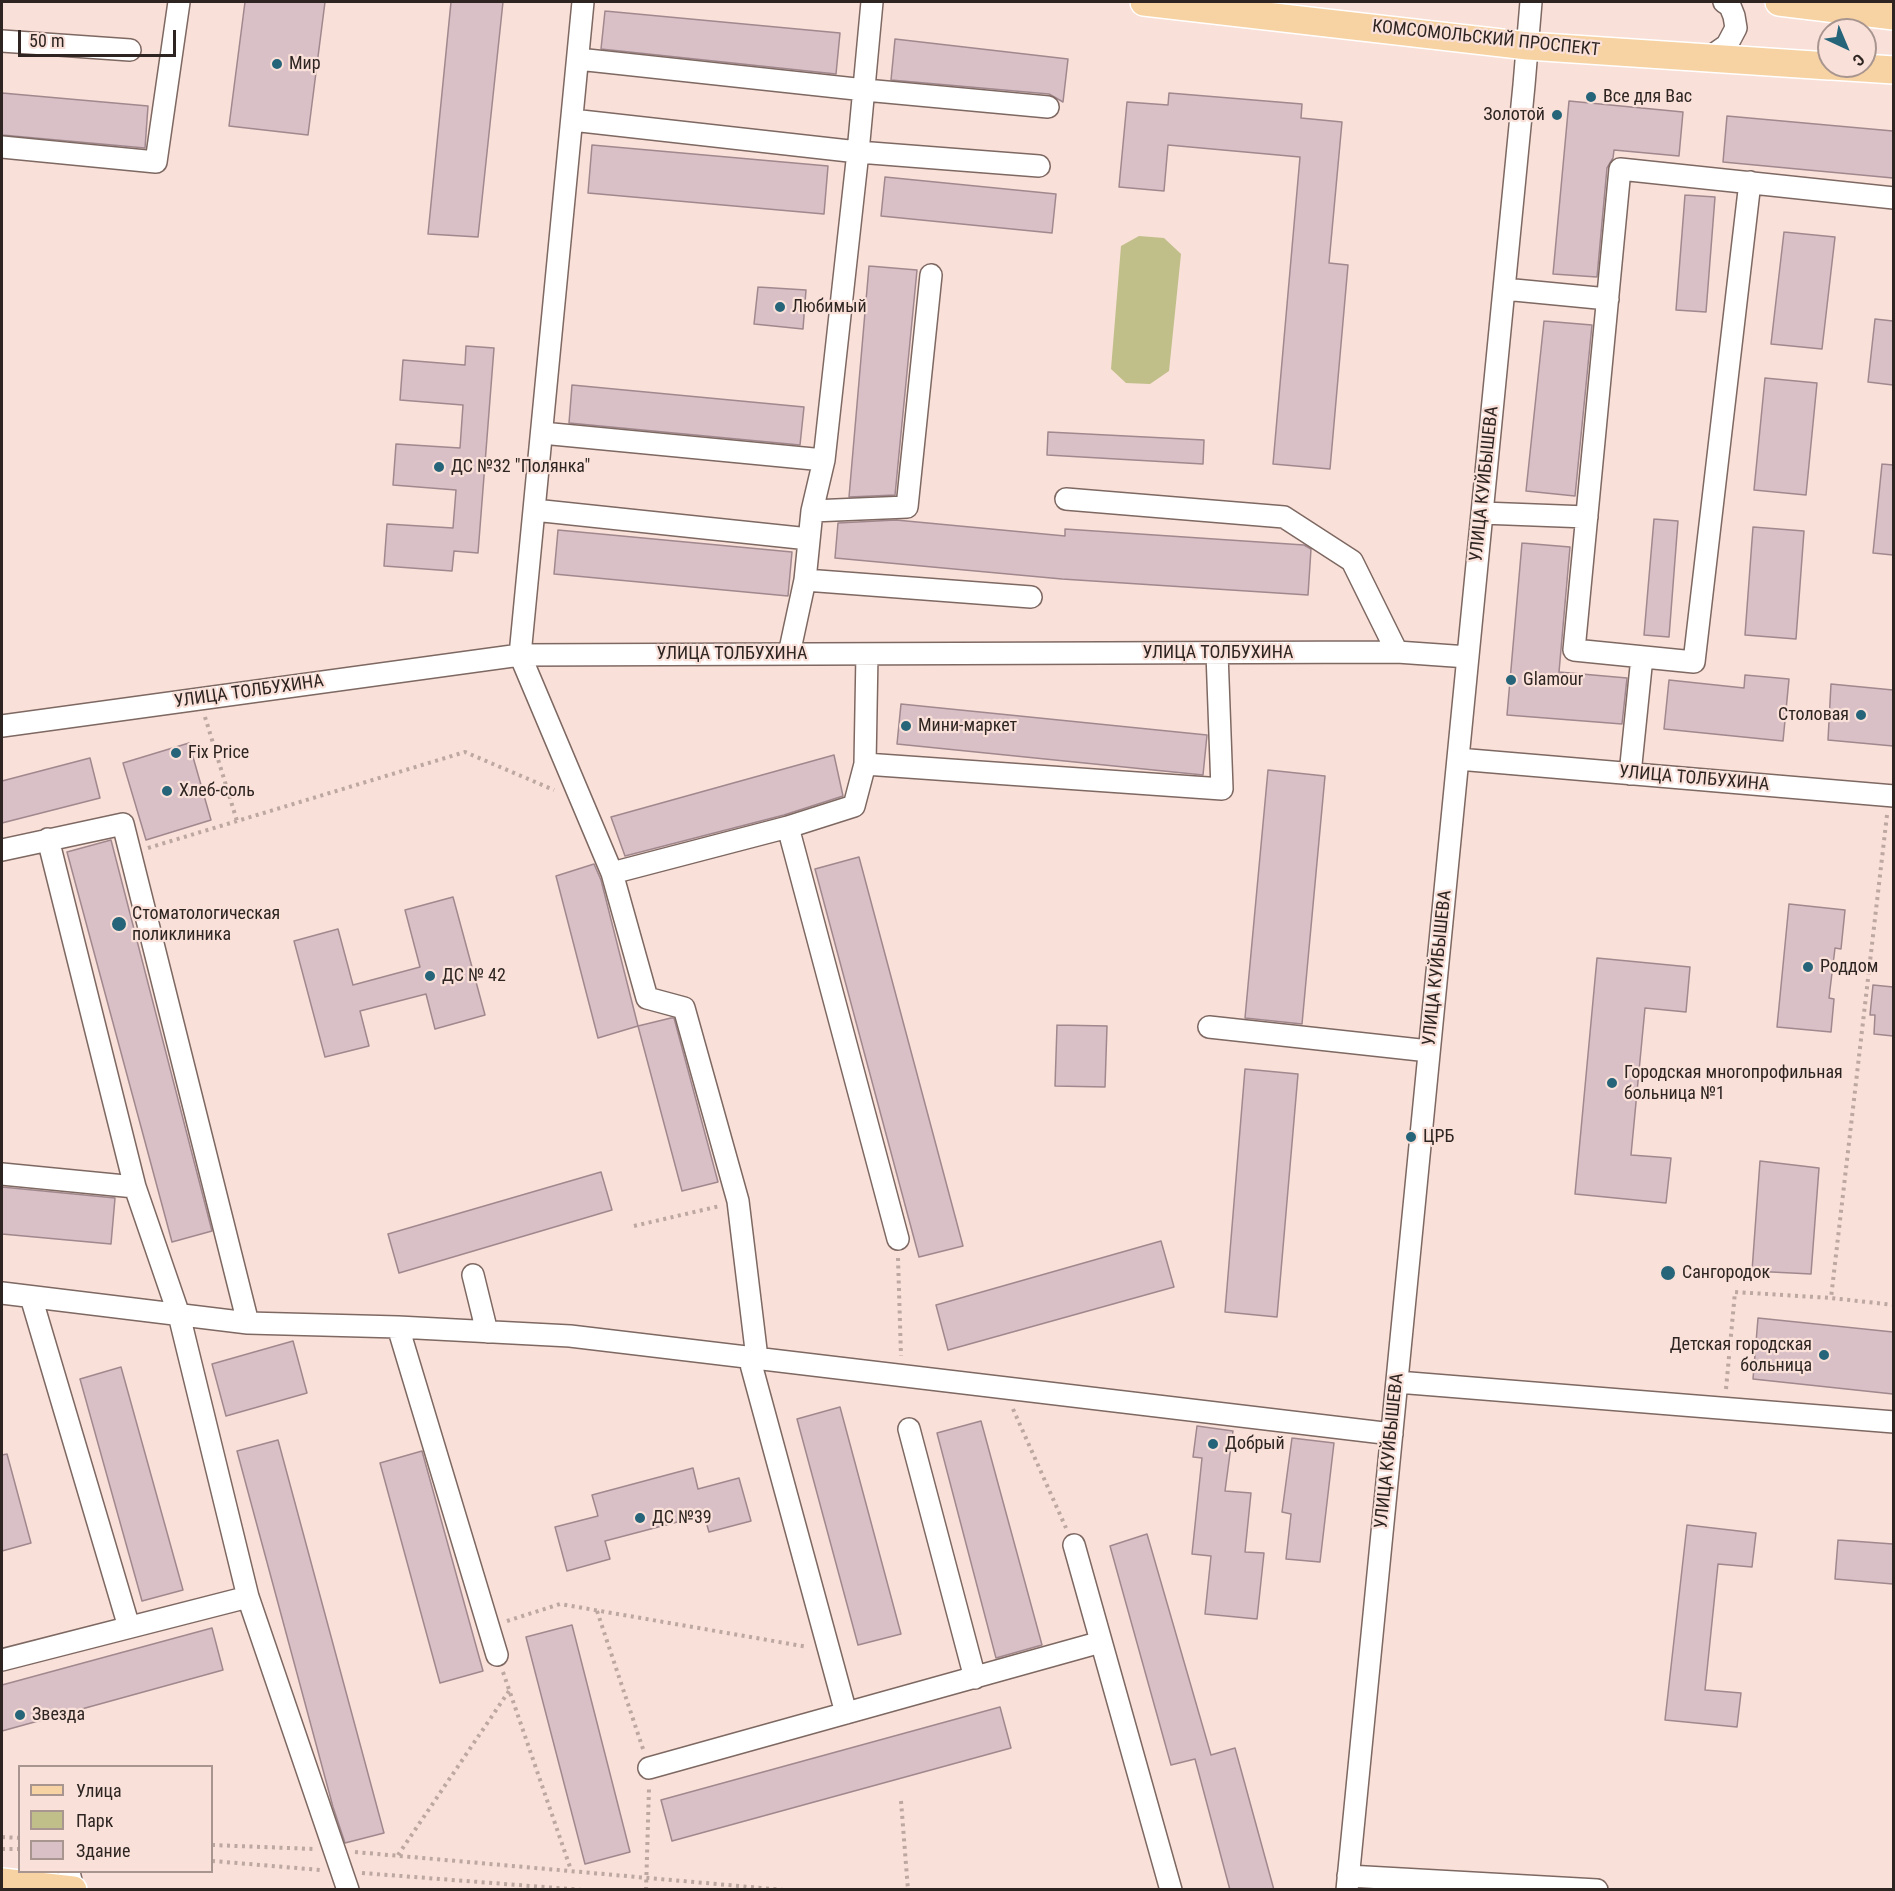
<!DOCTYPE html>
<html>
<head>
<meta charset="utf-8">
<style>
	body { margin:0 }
	#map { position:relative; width:1895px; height:1891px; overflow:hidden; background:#f9e0d8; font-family:"Roboto Condensed",sans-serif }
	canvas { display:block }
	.frame { position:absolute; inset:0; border:3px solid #2e2522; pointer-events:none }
	.legend { position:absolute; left:18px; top:1765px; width:195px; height:108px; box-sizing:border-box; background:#f9e0d8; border:2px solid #a8958f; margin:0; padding:8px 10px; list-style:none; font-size:18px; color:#2e2522 }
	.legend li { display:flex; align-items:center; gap:12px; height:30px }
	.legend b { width:30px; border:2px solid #a8958f }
	.north { position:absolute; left:1817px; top:18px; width:60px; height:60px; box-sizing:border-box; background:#f9e0d8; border:2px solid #a8958f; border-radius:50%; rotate:136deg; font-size:16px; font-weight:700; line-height:24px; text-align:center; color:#2e2522 }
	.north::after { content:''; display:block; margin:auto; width:21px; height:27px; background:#256479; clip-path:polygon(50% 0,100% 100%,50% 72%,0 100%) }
	.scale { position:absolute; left:18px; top:30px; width:158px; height:27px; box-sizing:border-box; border:3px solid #2e2522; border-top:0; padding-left:8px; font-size:18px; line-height:21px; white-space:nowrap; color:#2e2522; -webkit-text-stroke:4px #f9e0d8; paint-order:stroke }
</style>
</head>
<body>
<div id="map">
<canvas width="1895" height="1891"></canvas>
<div class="frame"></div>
<ul class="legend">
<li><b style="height:8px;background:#f7d3a4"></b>Улица</li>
<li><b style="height:16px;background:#c0be89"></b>Парк</li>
<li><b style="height:16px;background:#d9c0c6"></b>Здание</li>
</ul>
<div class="north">С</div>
<div class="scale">50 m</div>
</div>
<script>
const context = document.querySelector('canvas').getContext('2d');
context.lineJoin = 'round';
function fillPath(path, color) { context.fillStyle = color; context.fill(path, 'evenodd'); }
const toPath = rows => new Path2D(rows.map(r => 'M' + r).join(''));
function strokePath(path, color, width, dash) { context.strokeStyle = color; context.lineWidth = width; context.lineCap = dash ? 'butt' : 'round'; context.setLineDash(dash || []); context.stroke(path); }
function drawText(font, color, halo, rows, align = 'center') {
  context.font = font + ' "Roboto Condensed",sans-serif'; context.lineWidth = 4.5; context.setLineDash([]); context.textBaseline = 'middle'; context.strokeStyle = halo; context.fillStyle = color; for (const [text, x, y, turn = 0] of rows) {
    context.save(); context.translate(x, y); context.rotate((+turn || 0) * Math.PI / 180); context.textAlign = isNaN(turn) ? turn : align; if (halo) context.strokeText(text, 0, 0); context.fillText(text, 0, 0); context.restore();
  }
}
const green = toPath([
	[1139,236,1164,238,1181,254,1169,371,1150,384,1126,383,1111,369,1121,246]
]);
const building = toPath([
	[245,2,325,2,308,135,229,126,245,2],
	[451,2,503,2,478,237,428,234,451,2],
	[605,11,840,33,836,74,601,49,605,11],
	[895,39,1068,59,1063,102,1049,94,891,80,895,39],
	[2,93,148,106,145,148,2,135,2,93],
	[1169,93,1302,104,1301,118,1342,122,1329,263,1348,265,1330,469,1273,464,1300,157,1168,145,1164,191,1119,187,1127,102,1168,105,1169,93],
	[1569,101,1683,112,1679,156,1614,150,1613,158,1607,168,1597,277,1553,274,1569,101],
	[1727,116,1893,131,1893,178,1723,162,1727,116],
	[592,145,828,166,824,214,588,193,592,145],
	[885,177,1056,194,1052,233,881,216,885,177],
	[1685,195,1715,197,1706,312,1676,310,1685,195],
	[1784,232,1835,237,1822,349,1771,344,1784,232],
	[869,266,917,270,895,495,849,497,869,266],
	[758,287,806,290,803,329,754,324,758,287],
	[1875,319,1893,321,1893,385,1868,382,1875,319],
	[1544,321,1592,325,1575,496,1526,491,1544,321],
	[466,346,494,348,478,553,454,551,452,571,384,566,387,524,453,528,456,490,393,485,396,444,460,448,463,405,400,400,403,360,465,365,466,346],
	[1765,378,1817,383,1806,495,1754,490,1765,378],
	[572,385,804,407,800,445,569,423,572,385],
	[1048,432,1204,440,1203,464,1047,455,1048,432],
	[1882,464,1893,465,1893,555,1873,553,1882,464],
	[1654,519,1678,521,1669,637,1644,635,1654,519],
	[896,520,1065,536,1065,529,1304,545,1311,549,1308,595,1062,579,835,558,838,523,896,520],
	[1753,527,1804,531,1796,639,1745,635,1753,527],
	[558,530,792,552,788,596,554,574,558,530],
	[1522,543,1570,547,1559,672,1627,678,1622,724,1507,715,1522,543],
	[1745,675,1789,679,1783,741,1664,729,1669,680,1744,688,1745,675],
	[1831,684,1893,690,1893,746,1828,740,1831,684],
	[901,704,1207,735,1203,775,897,744,901,704],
	[189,743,211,820,146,840,123,763,189,743],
	[834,755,843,796,784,815,625,856,611,817,834,755],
	[90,758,100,798,2,823,2,781,90,758],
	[1268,770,1325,776,1302,1024,1245,1018,1268,770],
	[111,840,212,1231,172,1242,67,852,111,840],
	[859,857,963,1246,919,1257,815,869,859,857],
	[594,864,601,880,638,1026,598,1038,556,876,594,864],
	[453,897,485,1015,435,1029,426,994,360,1011,369,1046,325,1057,294,941,338,929,353,985,420,967,405,910,453,897],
	[1789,904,1845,910,1841,949,1835,948,1829,998,1834,999,1831,1032,1777,1027,1789,904],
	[1597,958,1690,967,1686,1012,1645,1008,1631,1155,1671,1158,1666,1203,1575,1194,1597,958],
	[1873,985,1893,987,1893,1036,1874,1034,1875,1015,1870,1015,1873,985],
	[671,1018,674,1018,718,1182,682,1191,638,1026,671,1018],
	[1057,1025,1107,1026,1105,1087,1055,1086,1057,1025],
	[1245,1069,1298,1074,1277,1317,1225,1312,1245,1069],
	[1760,1161,1819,1168,1811,1274,1752,1271,1760,1161],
	[601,1172,612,1210,399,1273,388,1234,601,1172],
	[2,1187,115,1198,111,1244,2,1234,2,1187],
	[1161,1241,1174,1287,948,1350,936,1305,1161,1241],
	[1758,1318,1893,1332,1893,1394,1753,1379,1758,1318],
	[293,1341,307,1393,226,1416,212,1364,293,1341],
	[121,1367,183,1590,142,1601,80,1379,121,1367],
	[840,1407,901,1634,858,1645,797,1419,840,1407],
	[981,1421,1042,1645,996,1658,937,1433,981,1421],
	[1197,1426,1233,1431,1225,1491,1251,1493,1245,1552,1264,1553,1257,1619,1205,1614,1211,1556,1192,1554,1202,1458,1193,1457,1197,1426],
	[1292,1438,1334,1443,1320,1562,1286,1559,1291,1514,1282,1512,1292,1438],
	[278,1440,384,1833,345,1843,333,1807,237,1451,278,1440],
	[422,1451,483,1671,440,1683,380,1463,422,1451],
	[7,1454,31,1543,2,1551,2,1455,7,1454],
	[693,1468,698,1489,739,1478,751,1521,709,1532,704,1515,605,1541,610,1559,567,1571,555,1527,598,1516,592,1495,693,1468],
	[1687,1525,1756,1533,1752,1567,1718,1564,1705,1690,1741,1693,1737,1727,1665,1720,1687,1525],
	[1147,1534,1211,1755,1235,1748,1274,1890,1230,1890,1195,1759,1171,1765,1110,1546,1147,1534],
	[1838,1540,1893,1544,1893,1584,1835,1579,1838,1540],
	[572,1625,630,1852,585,1864,526,1637,572,1625],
	[212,1628,223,1670,2,1731,2,1685,212,1628],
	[1000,1707,1011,1748,672,1841,661,1800,1000,1707]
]);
const path = toPath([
	[205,717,237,821],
	[1887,815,1831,1298,1894,1305],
	[148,848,465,752,554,790],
	[634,1226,720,1206],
	[898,1258,901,1356],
	[1726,1389,1735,1292,1831,1298],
	[1013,1409,1066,1528],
	[597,1611,643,1749],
	[507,1621,560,1604,808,1647],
	[503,1672,571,1870],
	[901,1801,908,1890],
	[2,1837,20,1838],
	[212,1845,314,1849],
	[2,1849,20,1849],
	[355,1852,784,1890],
	[398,1855,509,1691],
	[212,1861,321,1870],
	[362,1873,583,1890],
	[646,1890,649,1788]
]);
const minor = toPath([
	[583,2,520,655,612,873,647,998,684,1008,738,1201,757,1358],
	[2,41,130,50],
	[1710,57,1727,45,1736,28,1734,16,1730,6,1724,2],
	[578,59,865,90,1048,107],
	[572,120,858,152,1039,166],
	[2,147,156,162,179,2],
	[1750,182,1694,662,1574,650,1620,169,1894,198],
	[1504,289,1608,299],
	[542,433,824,460],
	[1066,499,1284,517,1352,561,1397,652],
	[534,510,809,539],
	[812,511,907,507,931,275],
	[1482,513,1587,517],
	[805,580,1031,597],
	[789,654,805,580,812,511,824,460,858,152,872,2],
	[867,654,865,764,1222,789,1217,653],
	[2,726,520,655,1397,652,1468,657],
	[1458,759,1894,796],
	[1630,774,1642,657],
	[788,827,898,1239],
	[48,839,135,1187],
	[2,850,123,824,248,1323],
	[612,873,788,827,854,806,865,764],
	[1209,1027,1429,1051],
	[2,1174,135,1187,179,1315,248,1597,348,1890],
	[473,1275,487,1332],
	[2,1293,248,1323,398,1327,570,1336,1392,1434],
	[31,1297,129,1627],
	[398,1327,497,1655],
	[749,1357,846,1713],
	[1397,1382,1894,1422],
	[909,1429,975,1678],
	[1074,1545,1171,1890],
	[2,1660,248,1597],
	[649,1768,1101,1642],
	[69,1872,73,1889],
	[1348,1876,1597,1890],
	[1347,1890,1524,85,1531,2]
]);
const major = toPath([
	[1144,2,1528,46,1829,66],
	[1779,2,1894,16],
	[1832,66,1894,70],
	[2,1882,73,1890]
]);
const markers = [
	[277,64,6,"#256479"],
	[1591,97,6,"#256479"],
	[1557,115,6,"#256479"],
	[780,307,6,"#256479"],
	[439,467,6,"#256479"],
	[1511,680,6,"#256479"],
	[1861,715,6,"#256479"],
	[906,726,6,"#256479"],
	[176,753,6,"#256479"],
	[167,791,6,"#256479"],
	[119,924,8,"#256479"],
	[1808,967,6,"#256479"],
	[430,976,6,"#256479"],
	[1612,1083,6,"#256479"],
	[1411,1137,6,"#256479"],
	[1668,1273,8,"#256479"],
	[1824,1355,6,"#256479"],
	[1213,1444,6,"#256479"],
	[640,1518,6,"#256479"],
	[20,1715,6,"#256479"]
];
const streetNames = [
	["КОМСОМОЛЬСКИЙ ПРОСПЕКТ",1486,39,6],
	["УЛИЦА КУЙБЫШЕВА",1485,484,-84],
	["УЛИЦА ТОЛБУХИНА",1218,653],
	["УЛИЦА ТОЛБУХИНА",732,654],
	["УЛИЦА ТОЛБУХИНА",249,692,-8],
	["УЛИЦА ТОЛБУХИНА",1694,779,5],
	["УЛИЦА КУЙБЫШЕВА",1438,968,-84],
	["УЛИЦА КУЙБЫШЕВА",1390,1451,-84]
];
const poiNames = [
	["Мир",289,64],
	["Все для Вас",1603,97],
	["Золотой",1545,115,"right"],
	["Любимый",792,307],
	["ДС №32 \"Полянка\"",451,467],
	["Glamour",1523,680],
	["Столовая",1849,715,"right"],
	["Мини-маркет",918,726],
	["Fix Price",188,753],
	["Хлеб-соль",179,791],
	["Стоматологическая",132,914],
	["поликлиника",132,935],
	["Роддом",1820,967],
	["ДС № 42",442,976],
	["Городская многопрофильная",1624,1073],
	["больница №1",1624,1094],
	["ЦРБ",1423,1137],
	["Сангородок",1682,1273],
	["Детская городская",1812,1345,"right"],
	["больница",1812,1366,"right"],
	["Добрый",1225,1444],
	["ДС №39",652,1518],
	["Звезда",32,1715]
];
fillPath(green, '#c0be89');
fillPath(building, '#d9c0c6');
strokePath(building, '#a0888e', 1.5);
strokePath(minor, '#7e6862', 24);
strokePath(major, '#fff', 30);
strokePath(path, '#bca7a1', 4, [3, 4.5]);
strokePath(minor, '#fff', 21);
strokePath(major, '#f7d3a4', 27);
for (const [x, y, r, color] of markers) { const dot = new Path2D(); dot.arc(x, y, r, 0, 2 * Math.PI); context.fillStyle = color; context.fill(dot); strokePath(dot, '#f9e0d8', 2); }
drawText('18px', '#2e2522', '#f9e0d8', streetNames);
drawText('18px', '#2e2522', '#f9e0d8', poiNames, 'left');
</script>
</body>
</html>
